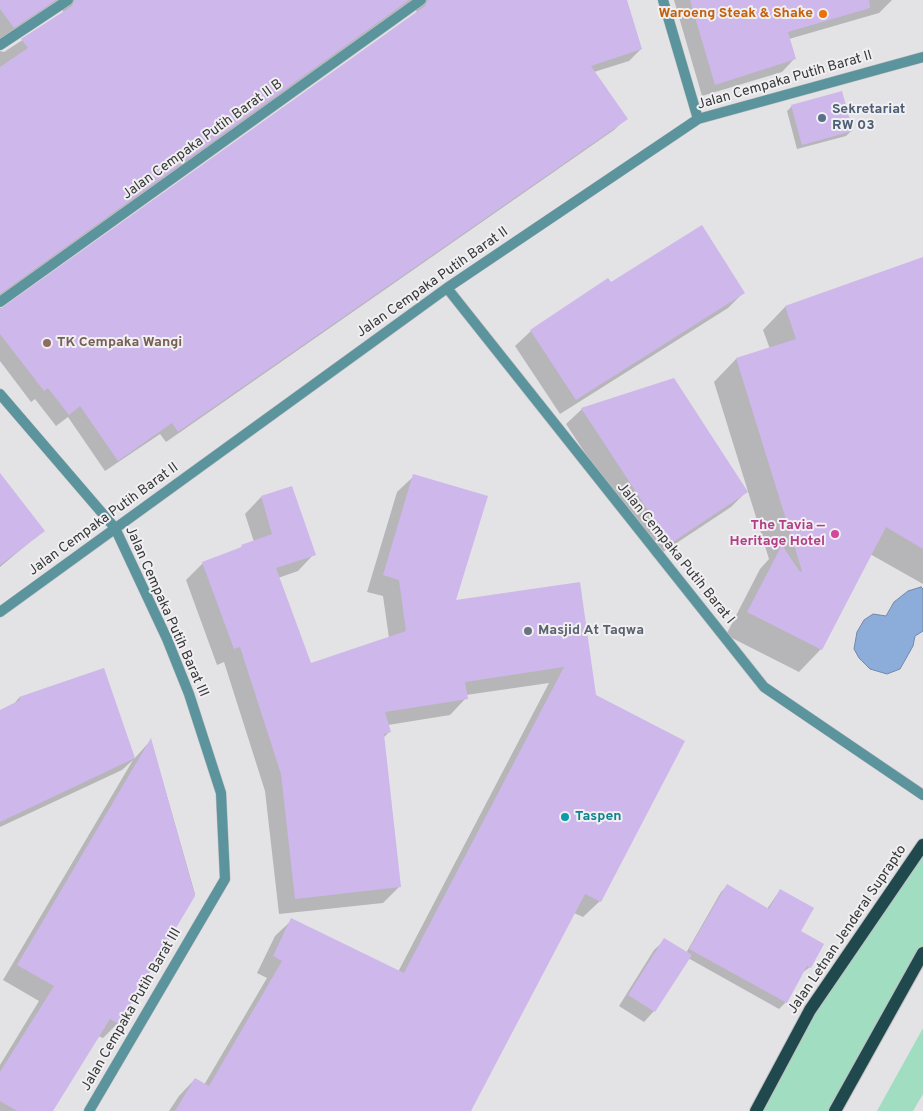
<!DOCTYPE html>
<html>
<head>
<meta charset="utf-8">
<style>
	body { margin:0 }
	canvas { display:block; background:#e3e2e5 }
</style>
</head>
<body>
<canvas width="923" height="1111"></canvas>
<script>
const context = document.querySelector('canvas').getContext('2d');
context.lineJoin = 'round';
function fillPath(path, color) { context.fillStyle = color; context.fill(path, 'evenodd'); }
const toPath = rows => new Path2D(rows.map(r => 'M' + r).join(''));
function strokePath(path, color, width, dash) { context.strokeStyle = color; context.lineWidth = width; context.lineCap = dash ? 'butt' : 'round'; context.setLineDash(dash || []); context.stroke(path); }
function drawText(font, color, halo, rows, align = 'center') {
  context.font = font + ' Overpass,sans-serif'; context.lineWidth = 4; context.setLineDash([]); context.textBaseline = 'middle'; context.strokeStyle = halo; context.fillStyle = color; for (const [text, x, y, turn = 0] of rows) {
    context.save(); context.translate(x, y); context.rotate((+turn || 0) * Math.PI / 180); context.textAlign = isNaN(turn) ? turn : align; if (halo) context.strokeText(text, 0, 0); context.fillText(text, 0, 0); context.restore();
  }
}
const green = toPath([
	[923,845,923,960,836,1111,756,1111,810,1010],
	[923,1028,923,1094,913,1111,877,1111]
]);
const water = toPath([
	[921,587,923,589,923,631,915,636,913,646,900,669,887,674,870,669,859,658,854,649,857,632,864,620,873,614,886,616,894,602,908,591,921,587]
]);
const shadow = toPath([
	[0,0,626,0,641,49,629,61,594,72,626,118,614,130,166,442,160,434,105,471,68,417,56,426,35,399,31,402,0,361,0,308,4,309,417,12,412,5,404,6,0,296,0,51,4,52,64,13,60,6,0,40],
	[674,0,892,0,879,13,789,39,794,59,782,72,702,96],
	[792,106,851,131,846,136,797,149,787,111],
	[923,258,923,584,870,554,821,649,799,672,726,635,760,569,769,559,714,382,736,359,770,349,763,330,785,307],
	[611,284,743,293,728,308,560,414,515,346,531,331],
	[673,379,746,492,731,507,654,558,566,424,582,409],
	[0,475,43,531,0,567],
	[414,476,454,602,579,583,600,901,583,917,574,913,469,1111,169,1111,179,1096,195,1079,204,1085,267,978,257,973,275,936,292,920,398,972,549,683,466,695,466,698,450,715,388,725,390,731,383,738,400,886,383,903,279,914,265,791,224,662,217,665,186,580,203,563,254,542,245,514,261,497,314,554,298,571,278,578,310,664,389,638,383,596,367,592,397,492],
	[103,669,134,759,151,740,195,894,118,1023,103,1038,98,1036,52,1111,0,1111,0,1065,39,1001,3,980,133,760,122,770,0,827,0,711,12,706,19,698],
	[727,886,767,909,780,890,799,931,810,967,802,973,786,1002,779,1009,688,958,654,1011,644,1022,619,1006,654,950,665,940,686,953,721,892]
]);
const building = toPath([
	[0,0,56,0,14,28,0,9],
	[75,0,409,0,0,294,0,67,28,48,21,39,72,6],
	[428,0,627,0,642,49,591,66,628,119,178,432,172,423,118,461,80,406,69,415,48,388,44,391,0,334,0,309,425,6],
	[690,0,869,0,870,8,788,32,796,59,715,85],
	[842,91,853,131,802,145,791,105],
	[702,225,745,293,576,400,530,330,608,278,611,282],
	[923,257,923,549,886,527,822,650,747,612,782,545,800,572,802,571,736,358,796,339,785,306],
	[674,378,748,492,670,544,581,408],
	[0,473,45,531,0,565],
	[413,474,488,496,456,600,580,582,596,695,685,741,601,902,585,894,471,1111,175,1111,195,1078,209,1086,282,961,273,956,291,918,404,973,564,667,465,682,468,699,385,712,391,732,384,734,401,887,295,899,281,774,240,647,234,649,202,562,242,547,241,545,272,534,261,496,292,486,316,555,276,568,311,663,406,631,399,580,383,575],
	[104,668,135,758,0,822,0,710,20,700,19,697],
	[151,738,195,896,119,1024,110,1019,53,1111,17,1111,0,1101,0,1072,54,986,17,965],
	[727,884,769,909,780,889,814,908,801,931,824,944,811,968,807,966,787,1003,689,949],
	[664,938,692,955,655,1012,628,995]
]);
const minor = toPath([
	[663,0,698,119],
	[0,45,68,0],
	[447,288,764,687,923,795],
	[0,302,421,0],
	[0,394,115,528,167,639,189,694,221,793,225,879,89,1111],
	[0,612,447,288,698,119,923,57]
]);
const primary = toPath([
	[756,1111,810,1010,923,845],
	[835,1111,923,953]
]);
const markers = [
	[823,14,5,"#e8710a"],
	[822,118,5,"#5c6f8a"],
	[47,343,5,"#8d6e63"],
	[835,534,5,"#d1479c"],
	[528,631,5,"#6b7280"],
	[565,817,5,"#0f9aa8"]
];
const foodNames = [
	["Waroeng Steak & Shake",813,14]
];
const streetNames = [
	["Jalan Cempaka Putih Barat II",785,81,-16],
	["Jalan Cempaka Putih Barat II B",203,140,-36],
	["Jalan Cempaka Putih Barat II",433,283,-35],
	["Jalan Cempaka Putih Barat II",104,520,-36],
	["Jalan Cempaka Putih Barat I",675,554,51],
	["Jalan Cempaka Putih Barat III",166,612,66],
	["Jalan Letnan Jenderal Suprapto",848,930,-56],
	["Jalan Cempaka Putih Barat III",132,1010,-60]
];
const serviceNames = [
	["Sekretariat",832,110],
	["RW 03",832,126]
];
const educationNames = [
	["TK Cempaka Wangi",57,343]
];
const hotelNames = [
	["The Tavia —",825,526],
	["Heritage Hotel",825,542]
];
const worshipNames = [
	["Masjid At Taqwa",538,631]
];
const cultureNames = [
	["Taspen",575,817]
];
fillPath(green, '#a1ddc1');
fillPath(water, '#8cacd9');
strokePath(water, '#7389a9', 1);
fillPath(shadow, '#0003');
fillPath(building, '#ceb7eb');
strokePath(minor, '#c1c0c3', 11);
strokePath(primary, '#c1c0c3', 14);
strokePath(minor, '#5b949c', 10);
strokePath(primary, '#20494e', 12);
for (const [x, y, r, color] of markers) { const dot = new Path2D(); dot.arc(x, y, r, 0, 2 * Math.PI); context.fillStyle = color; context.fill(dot); strokePath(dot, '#f0eff2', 2); }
drawText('bold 14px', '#c56008', '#f0eff2', foodNames, 'right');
drawText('14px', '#383839', '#f0eff2', streetNames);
drawText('bold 14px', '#4e5e75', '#f0eff2', serviceNames, 'left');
drawText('bold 14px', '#785e54', '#f0eff2', educationNames, 'left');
drawText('bold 14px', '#b23c85', '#f0eff2', hotelNames, 'right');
drawText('bold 14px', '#5b616d', '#f0eff2', worshipNames, 'left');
drawText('bold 14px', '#0d838f', '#f0eff2', cultureNames, 'left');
</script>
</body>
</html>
